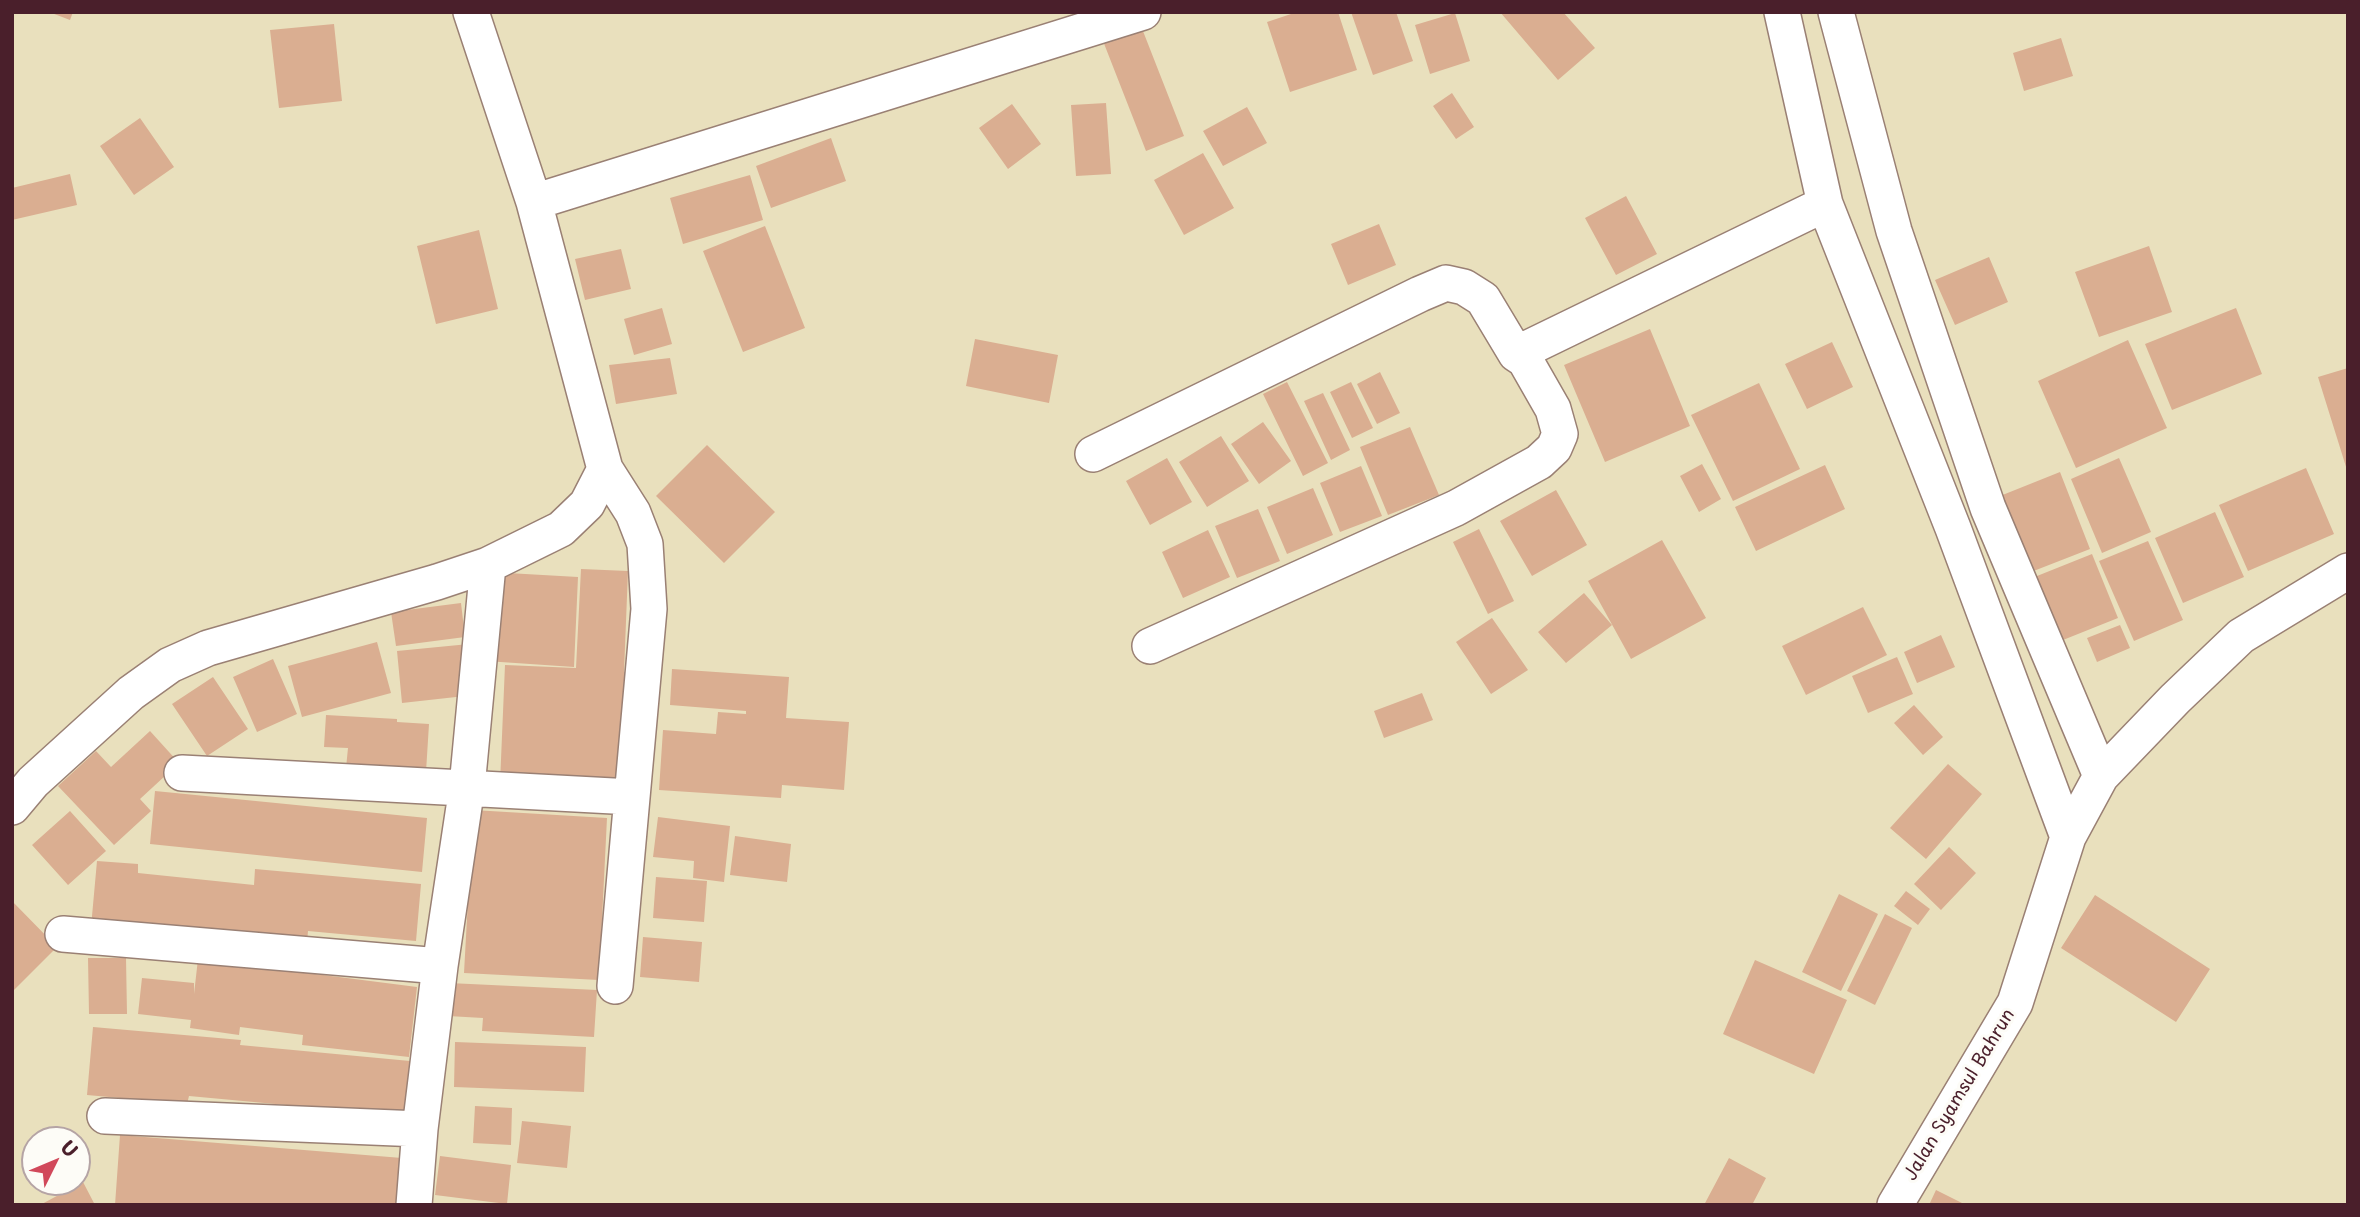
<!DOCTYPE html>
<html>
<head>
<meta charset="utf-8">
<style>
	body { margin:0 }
	#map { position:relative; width:2360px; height:1217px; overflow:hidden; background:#e9e0bd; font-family:"Playpen Sans",sans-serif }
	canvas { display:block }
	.frame { position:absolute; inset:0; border:14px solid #4a1f2b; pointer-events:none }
	.north { position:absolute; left:21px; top:1126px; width:70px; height:70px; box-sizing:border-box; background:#fdfcf7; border:2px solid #b5a4a5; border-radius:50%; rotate:47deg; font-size:19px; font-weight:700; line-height:28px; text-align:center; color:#4a1f2b }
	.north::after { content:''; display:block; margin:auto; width:24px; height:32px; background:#d1495b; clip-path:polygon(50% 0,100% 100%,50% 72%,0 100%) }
</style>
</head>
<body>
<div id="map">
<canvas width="2360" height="1217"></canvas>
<div class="frame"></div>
<div class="north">U</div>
</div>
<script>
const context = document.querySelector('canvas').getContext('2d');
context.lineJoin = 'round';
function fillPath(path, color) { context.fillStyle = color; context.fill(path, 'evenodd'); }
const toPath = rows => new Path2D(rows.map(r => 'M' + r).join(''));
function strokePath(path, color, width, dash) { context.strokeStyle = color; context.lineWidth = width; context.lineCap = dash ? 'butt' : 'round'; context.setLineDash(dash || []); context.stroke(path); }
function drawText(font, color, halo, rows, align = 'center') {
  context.font = font + ' "Playpen Sans",sans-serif'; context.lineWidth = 6; context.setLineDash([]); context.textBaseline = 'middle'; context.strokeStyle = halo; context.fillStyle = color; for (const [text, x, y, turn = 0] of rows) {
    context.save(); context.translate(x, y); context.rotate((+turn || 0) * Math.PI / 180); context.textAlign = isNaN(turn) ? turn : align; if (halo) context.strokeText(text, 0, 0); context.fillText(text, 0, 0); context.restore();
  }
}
const building = toPath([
	[49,12,73,12,70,20],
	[1297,12,1338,12,1357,70,1290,92,1267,22],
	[1351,12,1396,12,1413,61,1373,75],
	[1500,12,1563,12,1595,48,1558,80],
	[1455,13,1470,61,1430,74,1415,25],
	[334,24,342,101,279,108,270,30],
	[1141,26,1184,136,1146,151,1103,41],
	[2061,38,2073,76,2024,91,2013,53],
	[1452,93,1474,127,1456,139,1433,106],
	[1106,103,1111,174,1076,176,1071,105],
	[1012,104,1041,144,1008,169,979,128],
	[1247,107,1267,143,1223,166,1203,131],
	[140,118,174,167,134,195,100,146],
	[831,138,846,181,771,208,756,166],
	[1203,153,1234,208,1184,235,1154,180],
	[70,174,77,205,12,220,12,188],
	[750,175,763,220,683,244,670,198],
	[1626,196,1657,254,1616,275,1585,218],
	[1379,224,1396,265,1348,285,1331,244],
	[765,226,805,328,743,352,703,251],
	[479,230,498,309,436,324,417,246],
	[2149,246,2172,312,2099,337,2075,272],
	[621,249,631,289,585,300,575,259],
	[1989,257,2008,302,1955,325,1935,280],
	[662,308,672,344,634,355,624,319],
	[2236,308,2262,374,2172,410,2145,344],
	[1650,329,1690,426,1605,462,1564,365],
	[975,339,1058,355,1049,403,966,386],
	[2128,340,2167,428,2076,468,2038,381],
	[1832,342,1853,387,1807,409,1785,364],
	[670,358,677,394,616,404,609,365],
	[2348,368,2348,470,2347,470,2318,377],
	[1380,372,1400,413,1377,424,1357,384],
	[1287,382,1328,463,1303,476,1263,394],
	[1351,382,1373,428,1352,438,1330,392],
	[1759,383,1800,469,1733,501,1691,415],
	[1323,393,1350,450,1331,460,1304,401],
	[1263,422,1291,461,1259,484,1231,444],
	[1410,427,1439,495,1388,515,1360,447],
	[1221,436,1249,481,1207,507,1179,462],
	[707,445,775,512,724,563,656,496],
	[1167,458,1192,502,1150,525,1126,481],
	[2119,458,2151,532,2102,553,2071,479],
	[1702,464,1721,499,1699,512,1680,476],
	[1825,465,1845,509,1756,551,1735,507],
	[1361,466,1382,516,1340,532,1320,483],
	[2306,468,2334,534,2248,571,2219,505],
	[2060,472,2090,549,2031,572,2000,496],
	[1313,488,1333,535,1287,554,1267,507],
	[1556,490,1587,545,1532,576,1500,521],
	[1258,509,1280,561,1237,578,1215,526],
	[2215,512,2244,577,2183,603,2155,538],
	[1479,529,1514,601,1488,614,1453,542],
	[1208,530,1230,577,1183,598,1162,552],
	[1662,540,1706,618,1631,659,1588,581],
	[2148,541,2183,620,2134,641,2099,561],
	[2092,554,2118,618,2058,642,2032,578],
	[581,569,628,571,624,672,627,671,622,790,500,783,505,665,576,668],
	[490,572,578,577,574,667,486,661],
	[1584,593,1612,625,1566,663,1538,632],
	[461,603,465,637,396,646,391,612],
	[1863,607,1887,655,1806,695,1782,646],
	[1492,618,1528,670,1491,694,1456,642],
	[2120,625,2130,648,2097,662,2087,638],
	[1941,635,1955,667,1917,683,1904,652],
	[377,642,391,693,302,717,288,666],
	[469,644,474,695,402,703,397,651],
	[1897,657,1913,694,1868,713,1852,676],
	[273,659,297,714,257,732,233,677],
	[672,669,789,677,786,718,849,722,844,790,782,785,781,798,659,790,663,730,716,734,718,712,746,714,746,711,670,705],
	[213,677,248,729,207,756,172,704],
	[1422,693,1433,720,1384,738,1374,711],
	[1914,705,1943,737,1923,755,1894,723],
	[326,715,397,719,397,722,429,724,426,772,346,768,348,748,324,747],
	[150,731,179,763,140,799,151,811,114,845,58,786,96,751,111,767],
	[1948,764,1982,794,1926,859,1890,828],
	[155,791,427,818,422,872,150,844],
	[473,810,607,818,599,980,464,973],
	[70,811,106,851,68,885,32,845],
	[658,817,730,826,724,882,693,878,694,861,653,857],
	[735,836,791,844,787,882,730,875],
	[1949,847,1976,873,1941,910,1914,884],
	[97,861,138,864,138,873,254,885,255,869,421,884,416,941,308,931,307,942,91,927],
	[656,877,707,881,704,922,653,918],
	[1906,891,1930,909,1918,925,1894,906],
	[1839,894,1878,914,1841,991,1802,972],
	[2095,895,2210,969,2176,1022,2061,948],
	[12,901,57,947,12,992],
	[1885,914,1912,928,1875,1005,1847,991],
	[643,937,702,942,699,982,640,977],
	[88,958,126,958,127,1014,89,1014],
	[198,959,417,987,409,1057,302,1045,303,1035,240,1027,239,1035,190,1028,191,1020,138,1014,142,978,194,983,194,994],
	[1755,960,1847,1000,1814,1074,1723,1034],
	[449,983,597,990,594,1037,482,1031,483,1018,448,1016],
	[93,1027,241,1040,240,1045,410,1061,405,1116,189,1096,187,1104,87,1095],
	[455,1042,586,1047,584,1092,454,1087],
	[475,1106,512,1108,511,1145,473,1143],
	[522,1121,571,1126,567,1168,517,1163],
	[120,1135,402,1158,398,1205,115,1205],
	[440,1156,511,1165,507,1204,435,1195],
	[1729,1158,1766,1178,1752,1205,1704,1205],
	[83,1182,95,1205,40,1205],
	[1936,1190,1966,1205,1929,1205]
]);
const street = toPath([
	[1782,12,1825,204,1953,528,2068,837],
	[1836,12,1894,231,1988,508,2101,776],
	[534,202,1143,12],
	[1093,454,1420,294,1446,283,1464,287,1483,299,1516,354],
	[605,469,633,513,645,544,649,609,615,986],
	[1150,646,1456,508,1539,462,1554,448,1560,434,1553,409,1525,360,1516,354,1825,204],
	[182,773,632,797],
	[12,807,33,782,131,693,170,665,208,648,437,582,488,565,561,529,587,504,605,469,534,202,471,12],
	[63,934,440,966],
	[105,1116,420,1129],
	[414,1205,420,1129,440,966,467,787,488,565],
	[1895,1205,2015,1003,2068,837,2101,776,2175,699,2241,636,2348,571]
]);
const streetNames = [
	["Jalan Syamsul Bahrun",1960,1095,-59]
];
fillPath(building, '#daae91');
strokePath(street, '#9a8074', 38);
strokePath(street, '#fff', 35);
drawText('18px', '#4a1f2b', '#fdfcf7', streetNames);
</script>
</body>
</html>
